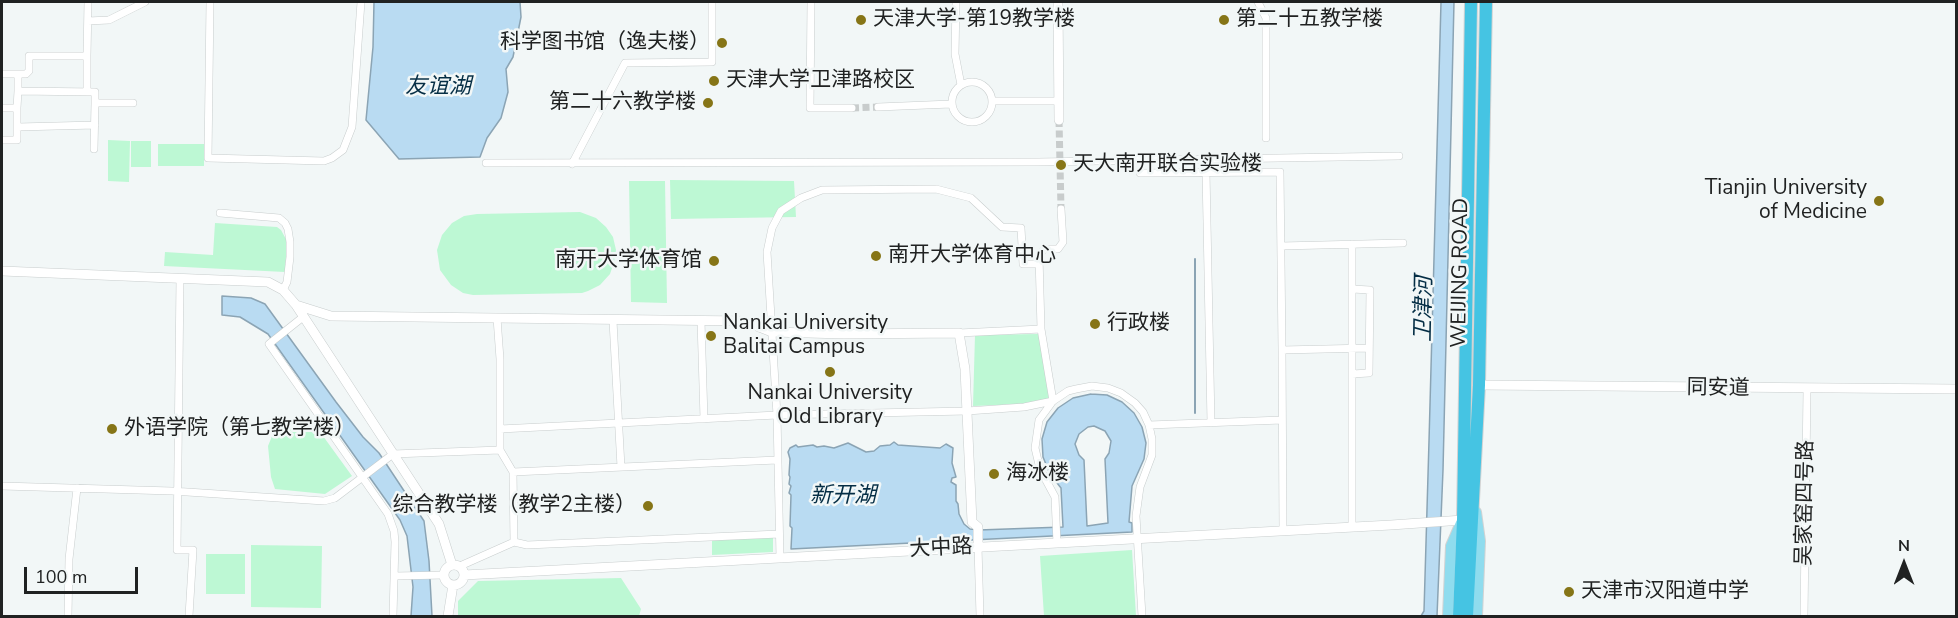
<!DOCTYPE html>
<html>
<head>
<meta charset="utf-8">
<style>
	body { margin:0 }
	#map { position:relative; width:1958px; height:618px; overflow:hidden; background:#f2f7f7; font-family:"Nunito Sans",sans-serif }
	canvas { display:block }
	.frame { position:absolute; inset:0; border:3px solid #202222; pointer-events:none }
	.north { position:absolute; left:1874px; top:534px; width:60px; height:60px; -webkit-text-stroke:4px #f2f7f7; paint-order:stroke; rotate:0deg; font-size:16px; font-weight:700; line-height:24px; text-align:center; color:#202222 }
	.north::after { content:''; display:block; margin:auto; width:21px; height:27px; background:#202222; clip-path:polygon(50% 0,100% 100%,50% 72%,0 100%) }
	.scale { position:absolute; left:24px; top:567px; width:114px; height:27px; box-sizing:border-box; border:3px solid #202222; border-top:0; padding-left:8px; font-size:18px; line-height:21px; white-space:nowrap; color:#202222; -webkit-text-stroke:4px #f2f7f7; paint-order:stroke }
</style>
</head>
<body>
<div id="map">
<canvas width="1958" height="618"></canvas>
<div class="frame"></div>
<div class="north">N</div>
<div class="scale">100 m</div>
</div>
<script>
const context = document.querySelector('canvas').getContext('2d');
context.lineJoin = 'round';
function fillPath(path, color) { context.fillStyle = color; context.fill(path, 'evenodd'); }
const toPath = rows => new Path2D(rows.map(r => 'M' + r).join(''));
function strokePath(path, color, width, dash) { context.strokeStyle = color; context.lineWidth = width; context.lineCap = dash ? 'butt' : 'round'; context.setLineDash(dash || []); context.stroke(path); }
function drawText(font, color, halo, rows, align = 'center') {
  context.font = font + ' "Nunito Sans","Noto Sans SC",sans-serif'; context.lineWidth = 5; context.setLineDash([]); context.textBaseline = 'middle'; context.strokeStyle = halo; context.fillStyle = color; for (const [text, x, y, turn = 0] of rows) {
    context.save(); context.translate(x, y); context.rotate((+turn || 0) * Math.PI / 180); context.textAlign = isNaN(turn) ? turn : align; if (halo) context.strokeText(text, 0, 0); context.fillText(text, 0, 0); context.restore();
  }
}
const green = toPath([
	[108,140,130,141,129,182,108,181],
	[131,141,151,141,151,167,131,167],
	[158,144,204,144,204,166,158,166],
	[670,180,794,181,796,217,671,219],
	[629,181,665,181,667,303,631,302],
	[580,212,596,218,606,227,613,237,616,250,614,262,610,274,600,285,588,291,582,293,473,295,463,293,451,285,440,270,437,250,442,235,452,223,464,216,477,214],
	[215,223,277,227,281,230,287,241,285,272,164,266,165,252,213,255],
	[1039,334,1050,399,1025,404,973,406,975,335],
	[277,424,315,425,352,476,325,494,275,489,271,477,268,446],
	[773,537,773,552,712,555,712,540],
	[251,545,322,546,321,608,251,607],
	[1132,550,1136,616,1044,616,1040,556],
	[206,554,245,554,245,594,206,594],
	[621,578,641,609,639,616,458,616,458,601,478,581]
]);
const water = toPath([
	[374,2,520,2,521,17,513,57,506,69,508,92,501,118,487,138,480,157,399,159,366,120,373,47,374,2],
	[1441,2,1454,2,1443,470,1437,616,1421,616,1424,611,1429,441,1441,2],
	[222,296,251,298,265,304,336,402,363,437,379,453,424,521,429,561,432,616,411,616,413,587,407,536,400,520,268,334,240,317,222,315,222,296],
	[1091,394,1107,395,1122,402,1134,413,1142,427,1146,443,1144,459,1132,486,1129,522,1132,523,1132,532,791,549,792,528,790,526,791,495,789,493,791,486,789,484,790,477,789,475,790,459,788,452,790,448,796,445,798,447,813,445,817,447,824,446,834,448,848,443,866,452,874,451,880,446,890,445,894,442,898,445,940,448,946,444,953,448,952,463,956,477,952,478,951,482,956,485,956,501,958,504,959,514,964,524,970,529,979,530,1063,527,1061,488,1050,474,1043,457,1042,439,1047,422,1058,408,1073,398,1091,394],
	[1094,426,1105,431,1111,441,1109,453,1105,459,1108,523,1087,526,1084,460,1079,455,1075,444,1079,434,1088,427,1094,426]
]);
const stream = toPath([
	[1195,413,1195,259]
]);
const streetTunnel = toPath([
	[852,108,878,107],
	[1059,120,1061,209]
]);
const street = toPath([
	[210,2,208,158,324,161,332,158,343,150,352,127,361,2],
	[811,2,810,108,852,108],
	[956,2,955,54,961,85],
	[1258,2,1266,18,1266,138],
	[88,21,109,20,145,2],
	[87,56,88,2],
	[2,74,26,74,29,71,29,56,87,56,87,92],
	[18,74,18,91],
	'952 102a20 20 0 1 1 40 0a20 20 0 1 1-40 0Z',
	[993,101,1059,101],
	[878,107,951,104],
	[2,108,17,108,18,91,95,92,95,103,133,103],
	[18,127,95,125],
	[2,140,17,140,17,108],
	[94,149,95,103],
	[486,163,1038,162,1399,156],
	[572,164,625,63,712,62,712,2],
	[1206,172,1211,423],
	[1140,173,1280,172,1282,350,1369,348],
	[220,213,279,218,285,223,288,229,290,242,290,257,287,282,283,290],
	[1281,246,1403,243],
	[180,278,177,550,193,550,189,616],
	[1352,289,1352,244],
	[303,317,269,344,388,514,394,531,395,542,393,616],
	[497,318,500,359,500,450],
	[613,321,621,467],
	[701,321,704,419],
	[1041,329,1053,401,1068,391,1076,389,1092,386,1108,388,1121,393,1135,403,1143,412,1149,425,1152,439,1152,455,1140,487,1136,516,1142,616],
	[959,333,1041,329,1039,256,1044,249,1058,249,1063,242,1061,209],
	[1282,350,1283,531],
	[1352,374,1369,373,1370,290,1352,289,1352,527],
	[1053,401,1039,420,1035,448,1040,469,1055,497,1057,543],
	[1149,425,1282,420],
	[500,429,777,415,967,411,1024,407,1053,401],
	[513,472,777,460],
	[2,486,172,491,324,501,335,498,393,454,500,450,513,472,514,542,460,566],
	[514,542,527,545,779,534],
	[978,547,980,616],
	[780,558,777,415,767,252,772,228,781,211,801,198,822,190,936,189,971,198,1002,227,1021,228,1023,264,1039,264],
	[395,576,444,575],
	[68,616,69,559,77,488],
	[1804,616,1807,390]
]);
const secondary = toPath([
	[1058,2,1059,120],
	[2,271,268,282,283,290,296,305,439,524,452,565],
	[296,305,331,316,744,321,772,332,844,334,959,333,965,369,972,522,978,527,978,547],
	[1479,385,1956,389],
	'444 575a10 10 0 1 1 20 0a10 10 0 1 1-20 0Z',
	[464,575,1391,525,1463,520],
	[448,616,453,585]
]);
const primary = toPath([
	[1476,512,1480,541,1477,616],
	[1448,616,1451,546,1461,523]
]);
const highway = toPath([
	[1459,616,1463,520,1471,2],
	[1467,616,1479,385,1486,2]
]);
const markers = [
	[861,20,6,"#867517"],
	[1224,20,6,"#867517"],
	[722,43,6,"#867517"],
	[714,81,6,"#867517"],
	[708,103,6,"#867517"],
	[1061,165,6,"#867517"],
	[1879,201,6,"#867517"],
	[876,256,6,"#867517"],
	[714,261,6,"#867517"],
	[1095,324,6,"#867517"],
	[711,336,6,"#867517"],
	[830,372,6,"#867517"],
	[112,429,6,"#867517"],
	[994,474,6,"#867517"],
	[648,506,6,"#867517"],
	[1569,592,6,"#867517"]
];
const poiNames = [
	["天津大学-第19教学楼",873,20],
	["第二十五教学楼",1236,20],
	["科学图书馆（逸夫楼）",710,43,"right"],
	["天津大学卫津路校区",726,81],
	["第二十六教学楼",696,103,"right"],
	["天大南开联合实验楼",1073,165],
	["Tianjin University",1867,189,"right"],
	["of Medicine",1867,213,"right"],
	["南开大学体育中心",888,256],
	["南开大学体育馆",702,261,"right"],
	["Nankai University",723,324],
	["Balitai Campus",723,348],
	["行政楼",1107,324],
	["Nankai University",830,394,"center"],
	["Old Library",830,418,"center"],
	["外语学院（第七教学楼）",124,429],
	["海冰楼",1006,474],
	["综合教学楼（教学2主楼）",636,506,"right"],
	["天津市汉阳道中学",1581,592]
];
const streetNames = [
	["WEIJING ROAD",1461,273,-89],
	["同安道",1718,389,1],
	["吴家窑四号路",1806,503,-89],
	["大中路",941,549,-3]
];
const waterNames = [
	["友谊湖",438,88],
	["卫津河",1425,309,-89],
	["新开湖",843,497]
];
fillPath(green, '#bdf8d4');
fillPath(water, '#b9dbf2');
strokePath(water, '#8ba4b4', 1.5);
strokePath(stream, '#8ba4b4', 2);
strokePath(streetTunnel, '#c8cccc', 7, [7, 3.5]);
strokePath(street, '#c8cdcd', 8);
strokePath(secondary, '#c8cdcd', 10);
strokePath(primary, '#d2d3d3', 12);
strokePath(highway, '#d2d3d3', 14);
strokePath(street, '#fff', 7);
strokePath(secondary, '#fff', 9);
strokePath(primary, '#8fdcee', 10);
strokePath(highway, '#45c4e3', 12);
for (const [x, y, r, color] of markers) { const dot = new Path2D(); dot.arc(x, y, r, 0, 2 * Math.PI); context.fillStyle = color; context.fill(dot); strokePath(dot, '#f2f7f7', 2); }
drawText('21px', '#202222', '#f2f7f7', poiNames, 'left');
drawText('21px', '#202222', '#f2f7f7', streetNames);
drawText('italic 22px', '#052e45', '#f2f7f7', waterNames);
</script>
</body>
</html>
